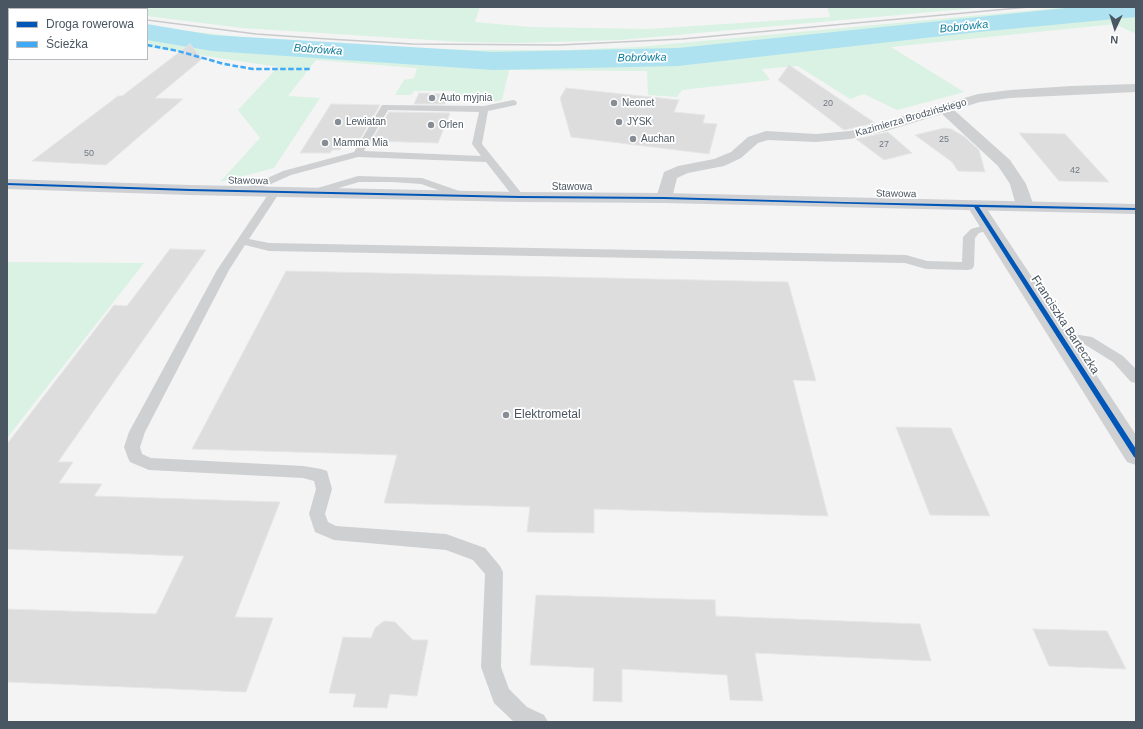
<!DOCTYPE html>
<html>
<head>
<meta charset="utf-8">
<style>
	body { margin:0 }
	#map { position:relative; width:1143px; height:729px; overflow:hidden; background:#f4f4f4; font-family:Helvetica,sans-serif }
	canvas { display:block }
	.frame { position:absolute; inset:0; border:8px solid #4a5661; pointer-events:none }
	.legend { position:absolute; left:8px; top:8px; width:140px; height:52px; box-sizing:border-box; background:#fff; border:1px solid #b7bbc0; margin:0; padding:5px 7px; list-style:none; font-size:12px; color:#4a5661 }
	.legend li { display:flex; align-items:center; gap:8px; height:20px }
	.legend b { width:20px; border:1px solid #b7bbc0 }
	.north { position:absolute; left:1095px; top:8px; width:40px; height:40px; -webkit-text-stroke:3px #fff; paint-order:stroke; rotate:184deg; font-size:11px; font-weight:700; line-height:16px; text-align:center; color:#4a5661 }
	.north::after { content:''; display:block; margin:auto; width:14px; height:18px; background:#4a5661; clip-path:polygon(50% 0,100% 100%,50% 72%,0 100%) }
</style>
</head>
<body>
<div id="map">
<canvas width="1143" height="729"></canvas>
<div class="frame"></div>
<ul class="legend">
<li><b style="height:5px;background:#0057b8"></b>Droga rowerowa</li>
<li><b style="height:5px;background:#3fa9f5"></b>Ścieżka</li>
</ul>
<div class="north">N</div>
</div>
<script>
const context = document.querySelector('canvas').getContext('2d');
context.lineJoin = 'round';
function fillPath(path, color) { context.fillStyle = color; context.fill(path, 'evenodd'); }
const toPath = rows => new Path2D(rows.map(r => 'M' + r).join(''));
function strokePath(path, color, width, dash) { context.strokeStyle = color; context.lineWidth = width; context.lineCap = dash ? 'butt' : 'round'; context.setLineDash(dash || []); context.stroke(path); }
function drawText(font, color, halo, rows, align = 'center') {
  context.font = font + ' Helvetica,sans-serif'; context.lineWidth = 3.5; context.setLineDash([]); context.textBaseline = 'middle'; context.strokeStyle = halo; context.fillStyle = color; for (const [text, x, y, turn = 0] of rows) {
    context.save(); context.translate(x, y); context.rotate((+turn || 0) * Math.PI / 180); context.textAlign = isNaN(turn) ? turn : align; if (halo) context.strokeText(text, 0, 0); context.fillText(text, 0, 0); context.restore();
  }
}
const green = toPath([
	[99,7,480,7,475,22,530,27,649,29,830,17,827,7,987,7,620,40,518,43,462,42,242,28,147,16,147,9,110,9],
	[1068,7,1136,7,1136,34,1115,24,891,47,964,92,897,110,864,94,850,99,798,66,762,69,770,80,682,90,677,97,648,95,647,71,509,70,502,100,487,103,474,98,454,96,455,91,414,91,411,95,395,95,404,80,414,78,417,68,316,60,288,96,320,98,274,168,220,182,260,138,238,110,278,67,147,47,147,26,248,38,410,48,471,50,566,50,638,47],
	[7,262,144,263,7,438]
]);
const river = toPath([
	[7,7,35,7,37,9,9,9,9,14,7,13,7,7],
	[1076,7,1136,7,1136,17,978,32,678,66,493,70,212,51,147,40,147,24,212,35,493,52,678,48,1076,7]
]);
const building = toPath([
	[190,44,202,59,155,98,183,99,106,165,32,161,118,96,122,96,190,44],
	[789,65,875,123,844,130,778,80,789,65],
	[566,88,679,100,674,112,705,115,703,123,717,124,709,154,571,137,560,98,566,88],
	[419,93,449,94,445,104,414,104,419,93],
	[331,104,380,105,359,141,345,141,340,150,332,150,330,153,300,153,331,104],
	[389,112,450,113,438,143,371,141,389,112],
	[944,128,951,129,965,137,979,150,985,172,958,171,952,162,915,135,944,128],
	[888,132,912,153,884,160,856,139,888,132],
	[1019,133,1065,134,1109,182,1059,181,1019,133],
	[170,249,206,250,58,462,73,462,59,483,102,484,94,496,280,502,235,617,273,618,246,692,7,682,7,609,156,614,184,556,7,549,7,444,114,305,127,306,170,249],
	[286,271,788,282,816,381,793,380,828,516,594,509,594,533,527,532,530,507,384,503,397,455,192,449,286,271],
	[896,427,951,428,990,516,930,515,896,427],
	[536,595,715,600,716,616,920,624,931,661,755,653,763,701,730,700,727,675,622,669,622,702,593,701,594,668,530,665,536,595],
	[384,621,395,622,413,640,428,640,417,696,390,694,387,708,353,707,356,694,329,693,343,637,371,638,375,628,384,621],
	[1033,629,1107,631,1126,669,1049,666,1033,629]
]);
const lane = toPath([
	[513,100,516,101,517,103,516,105,488,111,482,144,523,195,524,197,523,199,515,199,486,162,358,157,291,175,251,193,247,194,242,191,243,189,283,171,354,152,382,105,484,106,513,100],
	[388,110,479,112,472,144,481,156,364,151,388,110],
	[358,176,422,178,465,193,466,195,461,198,421,184,392,182,359,182,315,195,310,192,311,190,358,176],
	[275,189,280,192,249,239,269,243,906,255,927,261,962,262,963,237,971,229,985,225,989,224,993,225,995,227,993,229,979,233,975,238,974,266,972,269,968,270,926,269,905,263,269,251,245,245,229,270,145,432,140,447,142,454,151,458,303,466,321,469,327,471,332,489,325,514,328,522,336,526,446,534,485,548,500,566,503,572,501,667,509,689,527,707,544,715,548,722,514,722,494,703,481,667,485,574,473,560,446,550,334,540,315,532,309,514,316,489,314,481,303,478,149,470,130,462,128,458,124,447,129,432,217,270,271,190,275,189],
	[1060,332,1092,337,1123,356,1136,369,1136,383,1131,382,1113,362,1084,344,1055,339,1053,336,1055,333,1060,332]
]);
const street = toPath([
	[1136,84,1136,92,1010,98,980,102,954,110,1010,160,1026,184,1034,206,1031,210,1025,211,1019,210,1016,206,1010,184,998,166,942,114,886,131,850,139,816,142,768,140,758,143,741,158,724,166,688,173,677,178,672,198,670,202,664,203,658,202,656,198,664,172,678,166,714,159,731,152,748,137,766,131,816,134,850,131,877,124,978,94,1010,90,1071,86,1136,84],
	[976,201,982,202,985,206,1136,435,1136,465,1127,462,967,206,970,202,976,201]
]);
const secondary = toPath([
	[7,179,190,185,519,192,664,193,1136,204,1136,214,664,203,519,202,190,195,7,189,7,179]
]);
const rail = toPath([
	[72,7,81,9],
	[147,20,256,34,328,39,413,44,559,45,682,39,1029,7]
]);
const quiet = toPath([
	[7,25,9,26],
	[147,45,178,51,224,64,253,69,312,69]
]);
const cycleway = toPath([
	[7,183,190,189,519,196,664,197,844,202,1136,208,1136,210,979,207,1136,449,1136,458,1134,457,974,207,664,199,519,198,190,191,7,185,7,183]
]);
const markers = [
	[432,98,4,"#868d94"],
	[614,103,4,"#868d94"],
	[338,122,4,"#868d94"],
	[619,122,4,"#868d94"],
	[431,125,4,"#868d94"],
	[633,139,4,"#868d94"],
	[325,143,4,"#868d94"],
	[506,415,4,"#868d94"]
];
const farNumbernames = [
	["20",828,104],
	["25",944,140],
	["27",884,145],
	["50",89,154],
	["42",1075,171]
];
const farPoinames = [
	["Auto myjnia",440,98],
	["Neonet",622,103],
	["Lewiatan",346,122],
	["JYSK",627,122],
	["Orlen",439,125],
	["Auchan",641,139],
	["Mamma Mia",333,143]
];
const farStreetnames = [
	["Kazimierza Brodzińskiego",911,118,-16],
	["Stawowa",248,181,1],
	["Stawowa",572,187],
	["Stawowa",896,194,1]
];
const farWaternames = [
	["Bobrówka",964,27,-6],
	["Bobrówka",318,50,4],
	["Bobrówka",642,58,-1]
];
const streetNames = [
	["Franciszka Barteczka",1065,325,57]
];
const poiNames = [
	["Elektrometal",514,415]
];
fillPath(green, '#d9f2e3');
fillPath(river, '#aee2f0');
fillPath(building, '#ddddde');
strokePath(building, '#e5e6e7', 1);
fillPath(lane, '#ced0d2');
fillPath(street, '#ced0d2');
fillPath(secondary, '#ced0d4');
strokePath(rail, '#c9cacc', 1.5);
strokePath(quiet, '#3fa9f5', 2.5, [5.5, 2.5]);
fillPath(cycleway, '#0057b8');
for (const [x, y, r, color] of markers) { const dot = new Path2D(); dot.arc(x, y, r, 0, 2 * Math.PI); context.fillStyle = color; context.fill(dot); strokePath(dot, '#fff', 1.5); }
drawText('9px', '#707881', null, farNumbernames);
drawText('10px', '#4a5661', '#fff', farPoinames, 'left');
drawText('10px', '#4a5661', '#fff', farStreetnames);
drawText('italic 11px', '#0c7c9b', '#fff', farWaternames);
drawText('12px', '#4a5661', '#fff', streetNames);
drawText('12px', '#4a5661', '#fff', poiNames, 'left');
</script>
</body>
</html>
